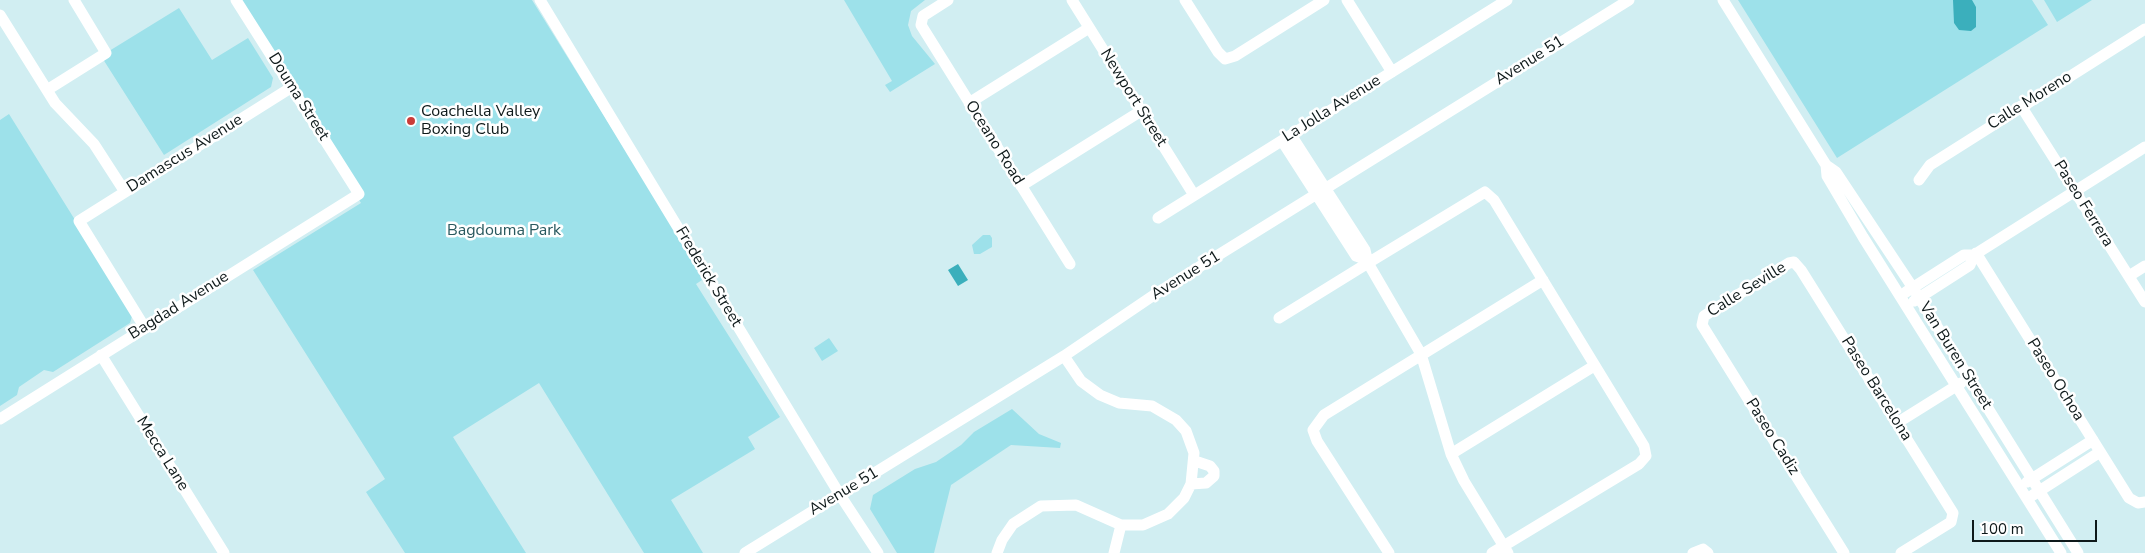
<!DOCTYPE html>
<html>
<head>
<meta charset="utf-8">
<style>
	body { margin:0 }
	#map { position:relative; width:2145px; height:553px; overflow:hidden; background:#d1eef2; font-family:"Nunito Sans",sans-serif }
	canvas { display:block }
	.scale { position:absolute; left:1972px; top:520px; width:125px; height:22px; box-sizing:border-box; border:2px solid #0e191a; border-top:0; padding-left:6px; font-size:15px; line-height:18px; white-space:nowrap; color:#0e191a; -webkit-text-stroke:4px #fff; paint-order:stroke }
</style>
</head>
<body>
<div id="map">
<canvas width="2145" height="553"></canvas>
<div class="scale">100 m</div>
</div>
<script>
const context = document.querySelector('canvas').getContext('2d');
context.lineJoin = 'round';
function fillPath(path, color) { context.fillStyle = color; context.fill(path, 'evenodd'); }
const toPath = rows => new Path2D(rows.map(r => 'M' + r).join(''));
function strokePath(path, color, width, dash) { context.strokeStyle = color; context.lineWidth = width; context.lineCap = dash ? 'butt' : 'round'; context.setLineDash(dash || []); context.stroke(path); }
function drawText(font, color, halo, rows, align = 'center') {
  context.font = font + ' "Nunito Sans",sans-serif'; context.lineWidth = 5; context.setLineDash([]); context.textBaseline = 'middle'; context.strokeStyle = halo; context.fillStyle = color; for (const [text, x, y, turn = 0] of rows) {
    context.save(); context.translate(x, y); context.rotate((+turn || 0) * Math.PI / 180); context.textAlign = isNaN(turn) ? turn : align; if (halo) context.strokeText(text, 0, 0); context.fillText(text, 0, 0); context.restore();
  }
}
const green = toPath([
	[235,0,532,0,705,278,696,284,780,417,748,437,755,449,671,500,703,553,644,553,539,383,453,437,526,553,405,553,366,492,385,479,253,270,361,203],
	[844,0,925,0,911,11,908,25,912,36,935,64,890,92,885,85,892,81],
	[1738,0,2032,0,2048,25,1837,158],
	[2044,0,2092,0,2057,22],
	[179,8,212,60,248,38,273,78,271,87,164,155,101,56],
	[9,114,133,313,130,323,53,372,44,370,19,387,17,395,0,406,0,120],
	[983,235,990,235,992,238,992,247,980,254,974,254,972,245],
	[829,338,838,351,822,361,814,348],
	[1012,409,1039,434,1061,443,1060,448,1011,445,951,485,934,553,897,553,870,509,873,495,915,469,936,462,961,445,974,432]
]);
const water = toPath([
	[1953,0,1972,0,1976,7,1976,27,1971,31,1959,30,1954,23],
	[958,264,968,280,958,286,948,270]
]);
const minor = toPath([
	[540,0,840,495,878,553],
	[948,0,923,16,921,25,1070,264],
	[1072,0,1194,195],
	[1185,0,1218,52,1225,59,1235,56,1324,0],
	[1347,0,1392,72],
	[1723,0,1826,165,1836,172,1913,288,2078,553],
	[0,15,55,103,94,144,125,192],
	[47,90,106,53,74,0],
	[969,103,1089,28],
	[2021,106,2145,302],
	[1291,135,1365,250,1368,263,1485,192,1494,200,1644,446,1646,456,1639,464,1492,553],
	[1282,141,1356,256,1365,259],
	[1826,165,1827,176,1863,237,2061,553],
	[1919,180,1930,165,2145,29],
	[1021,186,1141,111],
	[1158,218,1507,0],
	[1976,253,2129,498,2138,503,2145,502],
	[2129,276,2145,266],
	[1906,292,1964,255,1974,255,2145,147],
	[1914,301,1970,265,1974,255],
	[1279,318,1368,263,1421,354,1451,454,1464,481,1508,553],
	[145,328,79,221,292,87],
	[101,355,224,553],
	[0,419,359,194,236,0],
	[1897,423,1961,383],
	[1451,454,1594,366],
	[2027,482,2093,440],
	[1191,484,1206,483,1214,476,1214,471,1210,466,1195,461],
	[2033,495,2100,452],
	[745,553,1064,356,1154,295,1629,0],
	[997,553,1002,540,1013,524,1041,506,1076,505,1121,525,1143,525,1168,514,1184,498,1191,484,1194,453,1186,431,1176,420,1152,406,1119,403,1100,395,1081,381,1064,356],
	[1114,553,1121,525],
	[1389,553,1317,441,1313,430,1324,415,1543,280],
	[1693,553,1703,549,1708,553],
	[1844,553,1702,325,1704,316,1789,263,1794,262,1801,270,1953,513,1951,522,1901,553]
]);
const markers = [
	[411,121,5,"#ca3c39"]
];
const streetNames = [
	["Avenue 51",1530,61,-32],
	["Douma Street",298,97,58],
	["Newport Street",1133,98,58],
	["Calle Moreno",2030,101,-32],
	["La Jolla Avenue",1332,109,-32],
	["Oceano Road",994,143,58],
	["Damascus Avenue",185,154,-32],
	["Paseo Ferrera",2083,204,58],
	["Avenue 51",1186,276,-32],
	["Frederick Street",708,277,59],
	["Calle Seville",1747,290,-32],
	["Bagdad Avenue",179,306,-32],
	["Van Buren Street",1955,356,58],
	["Paseo Ochoa",2055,380,58],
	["Paseo Barcelona",1876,389,58],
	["Paseo Cadiz",1772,437,58],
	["Mecca Lane",162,454,58],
	["Avenue 51",844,492,-31]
];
const poiNames = [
	["Coachella Valley",421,112],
	["Boxing Club",421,130]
];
const parkNames = [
	["Bagdouma Park",504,231]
];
fillPath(green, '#9de1ea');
fillPath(water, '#3bafbc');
strokePath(minor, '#fff', 11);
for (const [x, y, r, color] of markers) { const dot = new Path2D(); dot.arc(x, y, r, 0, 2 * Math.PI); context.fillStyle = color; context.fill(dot); strokePath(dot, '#fff', 2); }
drawText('16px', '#0e191a', '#fff', streetNames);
drawText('16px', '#0e191a', '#fff', poiNames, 'left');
drawText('16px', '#29595f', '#fff', parkNames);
</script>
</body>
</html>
